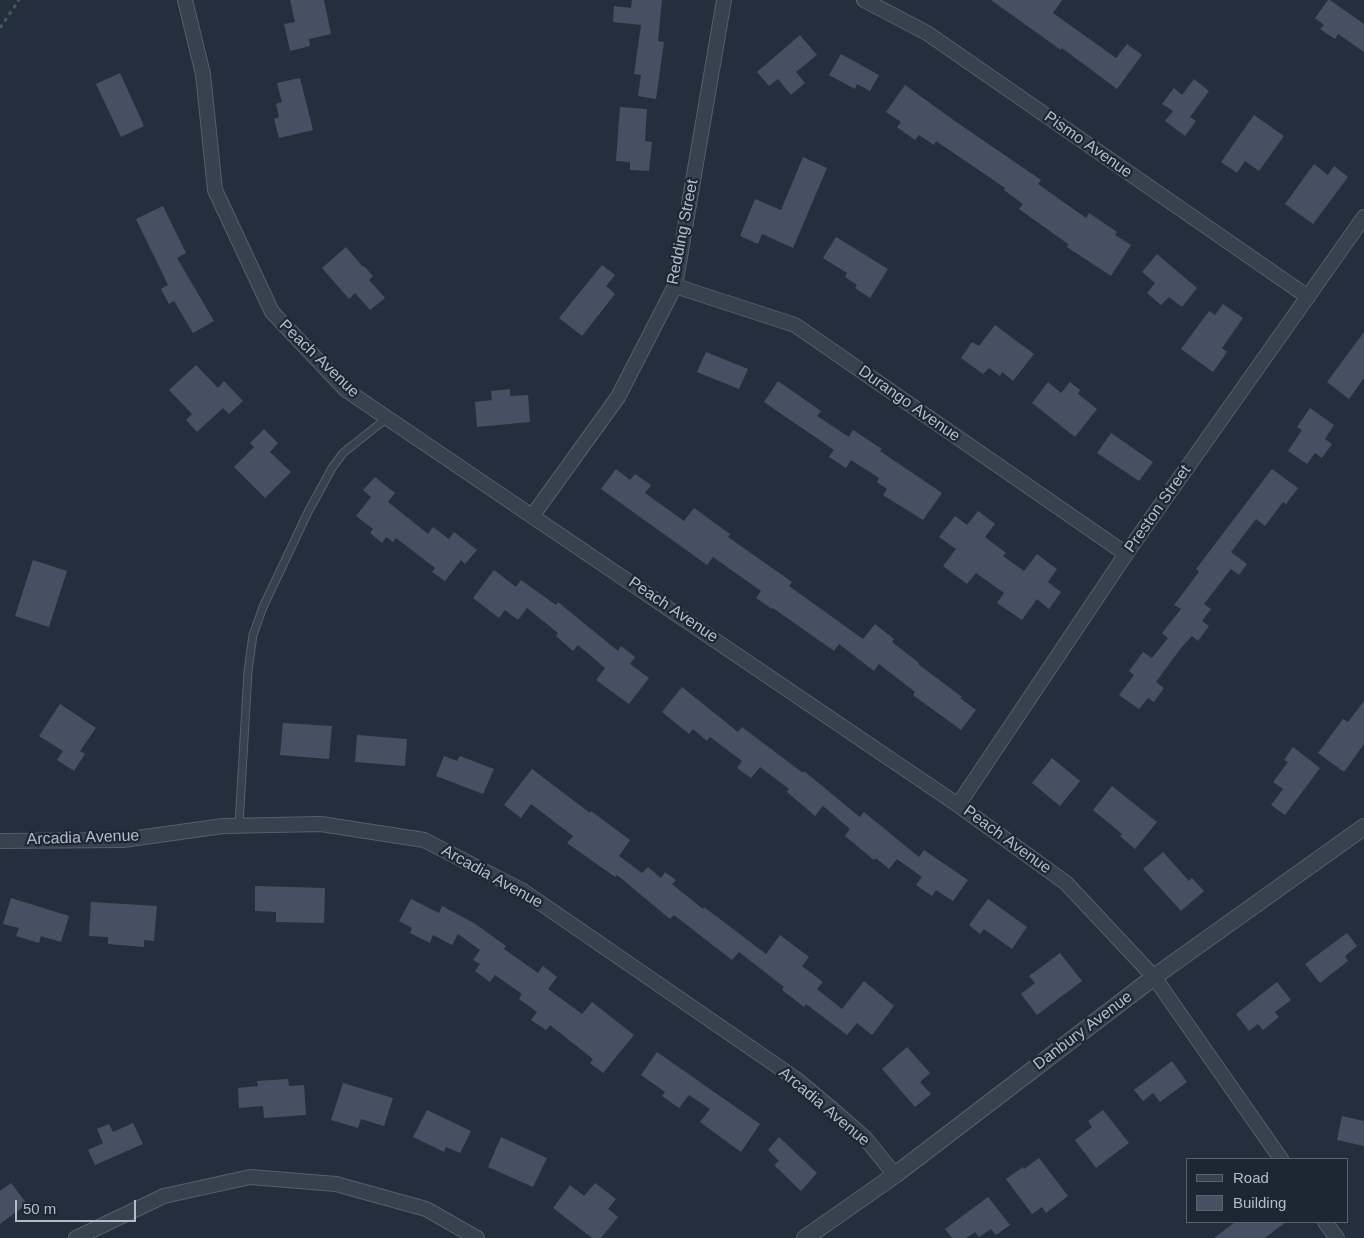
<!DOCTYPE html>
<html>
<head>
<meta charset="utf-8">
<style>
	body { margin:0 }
	#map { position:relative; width:1364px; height:1238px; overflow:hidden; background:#242f3e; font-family:Helvetica,sans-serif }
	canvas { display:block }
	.legend { position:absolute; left:1186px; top:1158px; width:162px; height:65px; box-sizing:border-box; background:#1d2633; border:1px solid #59626f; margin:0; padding:6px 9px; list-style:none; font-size:15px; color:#b4bcc9 }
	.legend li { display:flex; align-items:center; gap:10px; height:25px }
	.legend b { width:25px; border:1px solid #59626f }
	.scale { position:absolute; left:15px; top:1200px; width:121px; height:22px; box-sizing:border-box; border:2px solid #b4bcc9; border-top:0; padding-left:6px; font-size:15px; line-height:18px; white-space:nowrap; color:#b4bcc9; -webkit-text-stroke:4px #1d2633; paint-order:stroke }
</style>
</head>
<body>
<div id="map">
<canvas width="1364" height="1238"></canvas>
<ul class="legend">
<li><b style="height:6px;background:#38414e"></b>Road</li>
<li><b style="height:14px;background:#455162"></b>Building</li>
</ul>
<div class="scale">50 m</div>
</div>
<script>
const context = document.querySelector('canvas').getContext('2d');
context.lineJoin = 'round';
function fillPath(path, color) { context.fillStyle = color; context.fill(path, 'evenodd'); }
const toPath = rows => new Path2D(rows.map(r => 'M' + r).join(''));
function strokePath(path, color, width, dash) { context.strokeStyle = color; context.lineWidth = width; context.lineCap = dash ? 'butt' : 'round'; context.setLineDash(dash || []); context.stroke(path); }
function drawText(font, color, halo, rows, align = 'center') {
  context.font = font + ' Helvetica,sans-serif'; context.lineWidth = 4.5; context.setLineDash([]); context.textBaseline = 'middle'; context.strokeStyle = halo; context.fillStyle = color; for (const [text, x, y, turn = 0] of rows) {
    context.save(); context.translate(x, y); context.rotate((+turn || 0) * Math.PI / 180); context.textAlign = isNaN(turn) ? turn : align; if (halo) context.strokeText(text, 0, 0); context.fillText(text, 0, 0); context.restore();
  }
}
const building = toPath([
	[290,0,324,0,331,34,309,39,310,46,290,51,284,24,295,22],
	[632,0,662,0,658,41,664,42,656,99,638,96,641,75,634,74,641,25,613,22,614,6,631,8],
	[991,0,1062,0,1053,13,1116,58,1127,44,1142,55,1117,89,1062,48,1061,50],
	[1328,0,1330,0,1364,24,1364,52,1338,34,1335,39,1320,29,1324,25,1315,18],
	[800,35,817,55,796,72,805,83,791,95,778,79,769,86,757,72],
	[841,54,879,75,870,91,857,84,855,89,829,75],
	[120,73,144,126,121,137,96,84],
	[300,78,313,130,279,138,274,119,279,117,276,104,282,102,277,83],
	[1194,79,1209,91,1190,117,1196,121,1185,136,1165,121,1173,111,1162,104,1174,88,1182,95],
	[905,85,952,119,1041,180,1038,184,1086,218,1089,213,1117,232,1115,235,1131,245,1111,276,1067,247,1068,244,1019,209,1023,204,1004,190,1005,188,936,141,934,145,919,135,915,140,897,127,901,122,886,112],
	[620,107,647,109,645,141,652,142,649,171,630,170,630,162,616,161],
	[1254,115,1284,136,1259,171,1245,161,1237,173,1221,162],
	[803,157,827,168,793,248,762,234,758,244,740,236,755,199,781,210],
	[1314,164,1328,175,1334,166,1348,177,1313,224,1285,204],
	[163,206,186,253,177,258,214,321,193,333,174,301,169,304,161,289,168,285,136,219],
	[836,237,888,269,870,298,855,288,857,285,845,277,847,273,823,258],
	[346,247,363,267,364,266,373,276,369,280,385,298,370,310,355,293,349,299,322,268],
	[1157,254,1197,288,1182,307,1169,297,1161,305,1147,293,1155,283,1142,272],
	[602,265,615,275,606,286,615,294,582,336,559,318],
	[1223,304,1243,318,1222,348,1227,352,1213,372,1181,349,1209,311,1215,315],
	[995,325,1034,354,1013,381,1002,372,1000,376,989,368,983,374,961,358,972,342,979,346],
	[1364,332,1364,378,1349,399,1327,382],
	[706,352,748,369,739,389,697,372],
	[196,365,218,388,224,381,243,401,229,414,223,408,197,432,186,420,192,414,169,390],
	[778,381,821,411,817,416,849,437,853,430,882,449,880,451,942,493,923,520,883,495,887,489,877,482,879,478,851,460,846,468,829,457,834,450,764,402],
	[1048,382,1061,393,1070,382,1080,390,1078,394,1097,409,1075,437,1032,403],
	[510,389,510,396,528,395,530,422,477,427,475,402,492,400,491,391],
	[1310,408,1334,425,1325,439,1332,444,1322,458,1315,453,1307,464,1288,451,1302,430,1297,427],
	[264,429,278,443,270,452,291,472,265,498,234,467,254,447,250,443],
	[1111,433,1153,462,1139,481,1097,453],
	[616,469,630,480,635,474,651,485,645,493,684,521,694,508,730,534,728,537,792,582,789,586,863,639,875,624,894,639,892,642,919,663,918,664,962,697,960,698,976,710,961,730,913,695,915,692,879,664,874,671,839,644,834,651,773,608,772,609,756,598,761,591,713,557,707,565,601,489],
	[1272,469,1298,488,1286,504,1283,502,1265,526,1256,519,1231,552,1247,564,1239,575,1231,569,1204,604,1211,609,1202,621,1209,626,1198,641,1192,636,1181,648,1156,682,1164,688,1154,702,1148,698,1139,709,1119,695,1134,675,1129,671,1143,652,1152,658,1168,638,1162,633,1181,609,1174,605,1199,572,1196,569],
	[375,477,395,493,388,502,428,534,433,527,449,539,454,532,477,550,465,564,461,560,445,581,432,572,435,568,396,538,393,542,386,537,382,543,370,533,373,529,356,516,371,497,363,490],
	[978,511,995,524,985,537,1006,553,1003,556,1024,571,1037,554,1057,569,1048,582,1061,592,1049,609,1037,599,1022,620,997,603,1004,593,976,573,967,584,943,566,956,549,939,537,955,516,967,525],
	[33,560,67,571,49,627,15,616],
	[494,570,516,587,521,580,556,605,558,602,618,651,621,646,635,657,630,664,649,678,629,704,596,680,605,668,578,645,573,651,556,636,558,633,527,608,518,620,505,610,499,618,473,598],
	[682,687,738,732,742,727,803,773,804,771,860,817,864,812,919,857,924,850,968,880,953,901,936,890,932,896,916,885,922,877,897,859,889,869,876,858,874,860,845,836,850,829,823,806,815,816,787,792,789,789,760,767,751,778,737,768,742,761,710,737,707,741,693,729,689,734,662,712],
	[1364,701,1364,744,1344,772,1318,753,1343,719,1348,722],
	[60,704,96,728,80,751,85,754,74,771,57,760,63,751,39,736],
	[283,723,332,726,329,759,280,755],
	[357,735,407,739,405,766,355,762],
	[1293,747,1320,768,1285,815,1271,805,1283,789,1273,782,1288,762,1284,760],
	[444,756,457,761,460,756,494,769,483,794,436,776],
	[1052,758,1080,781,1060,806,1032,783],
	[532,769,590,813,591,811,630,840,619,856,642,873,648,867,661,878,665,872,676,880,672,884,703,909,704,907,766,954,780,935,809,957,802,966,823,982,817,989,842,1009,864,981,894,1006,872,1035,857,1023,847,1035,806,1004,804,1007,782,990,784,987,739,952,732,960,674,915,670,919,617,875,615,877,567,843,573,836,531,804,521,818,504,805],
	[1112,786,1157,822,1135,849,1120,836,1122,834,1093,810],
	[1163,852,1189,881,1192,878,1204,891,1181,911,1143,869],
	[255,886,325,888,324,923,276,922,276,912,255,911],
	[11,898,69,916,61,942,41,936,39,943,16,936,19,928,3,924],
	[411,899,439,913,442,906,474,923,506,946,504,949,538,973,543,966,557,977,548,989,582,1014,592,1002,634,1035,603,1073,590,1063,593,1059,550,1025,546,1030,531,1020,537,1012,519,999,522,994,495,975,490,982,475,971,480,964,473,960,480,950,458,934,452,945,433,935,430,943,410,933,412,928,399,921],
	[988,899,1027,927,1012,949,984,929,980,934,969,925],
	[91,902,157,906,154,941,144,940,144,947,108,944,108,937,89,936],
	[1347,933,1357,946,1345,956,1348,961,1320,983,1305,964],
	[1060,953,1082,981,1037,1015,1021,994,1035,983,1029,976],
	[1277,982,1291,1000,1275,1012,1279,1017,1263,1030,1258,1024,1249,1031,1236,1014],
	[907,1047,930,1073,920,1082,931,1094,915,1107,882,1069],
	[657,1052,760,1124,741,1152,700,1122,710,1109,689,1095,679,1108,662,1096,665,1092,641,1075],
	[1172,1061,1187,1082,1160,1102,1153,1093,1143,1101,1134,1090],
	[288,1079,289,1086,304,1085,306,1115,264,1118,263,1106,239,1108,238,1088,258,1086,257,1081],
	[343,1083,393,1098,384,1126,361,1119,358,1128,331,1120],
	[427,1110,471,1131,460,1153,446,1147,444,1152,413,1137],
	[1103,1110,1129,1143,1096,1168,1075,1140,1092,1127,1088,1121],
	[1342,1116,1364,1121,1364,1146,1337,1140],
	[133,1123,143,1144,95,1165,88,1150,103,1143,97,1129,109,1124,113,1132],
	[501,1137,547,1158,533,1187,488,1167],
	[779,1137,817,1173,801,1191,774,1165,779,1161,768,1150],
	[1039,1158,1068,1196,1046,1213,1042,1207,1032,1214,1006,1179,1023,1167,1024,1169],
	[11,1183,27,1204,0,1224,0,1191],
	[595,1183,616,1199,608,1209,618,1217,601,1238,592,1238,553,1208,570,1185,584,1196],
	[988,1197,1010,1225,996,1235,991,1229,979,1237,975,1232,966,1238,952,1238,945,1229],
	[1235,1222,1286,1222,1265,1238,1214,1238]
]);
const path = toPath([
	[0,28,19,0]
]);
const service = toPath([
	[239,825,248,671,253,635,263,607,308,512,332,468,343,453,387,418]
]);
const minor = toPath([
	[185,0,203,74,215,190,272,312,346,390,958,805,1066,883,1154,977,1281,1159],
	[864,0,927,33,1308,297],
	[675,286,795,325,1126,554],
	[533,515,618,397,675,286,724,0],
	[958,805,1126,554,1364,217],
	[0,841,123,840,223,826,321,824,424,840,523,891,796,1079,833,1110,865,1138,895,1175],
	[1325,1222,1337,1238],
	[76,1238,164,1196,250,1177,336,1184,426,1209,477,1238]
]);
const tertiary = toPath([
	[805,1238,895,1175,1154,977,1364,827]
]);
const streetNames = [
	["Pismo Avenue",1088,145,35],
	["Redding Street",683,232,-79],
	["Peach Avenue",319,359,44],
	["Durango Avenue",909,404,35],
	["Preston Street",1158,509,-55],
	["Peach Avenue",673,610,34],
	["Arcadia Avenue",83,838,-2],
	["Peach Avenue",1007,840,36],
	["Arcadia Avenue",492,877,29],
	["Danbury Avenue",1083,1031,-37],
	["Arcadia Avenue",824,1107,40]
];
fillPath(building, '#455162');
strokePath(service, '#565f6c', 9);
strokePath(minor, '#565f6c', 16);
strokePath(tertiary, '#565f6c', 18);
strokePath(path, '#44595c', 3, [4, 4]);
strokePath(service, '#38414e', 7);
strokePath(minor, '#38414e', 14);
strokePath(tertiary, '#38414e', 16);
drawText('16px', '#b4bcc9', '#1d2633', streetNames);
</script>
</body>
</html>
